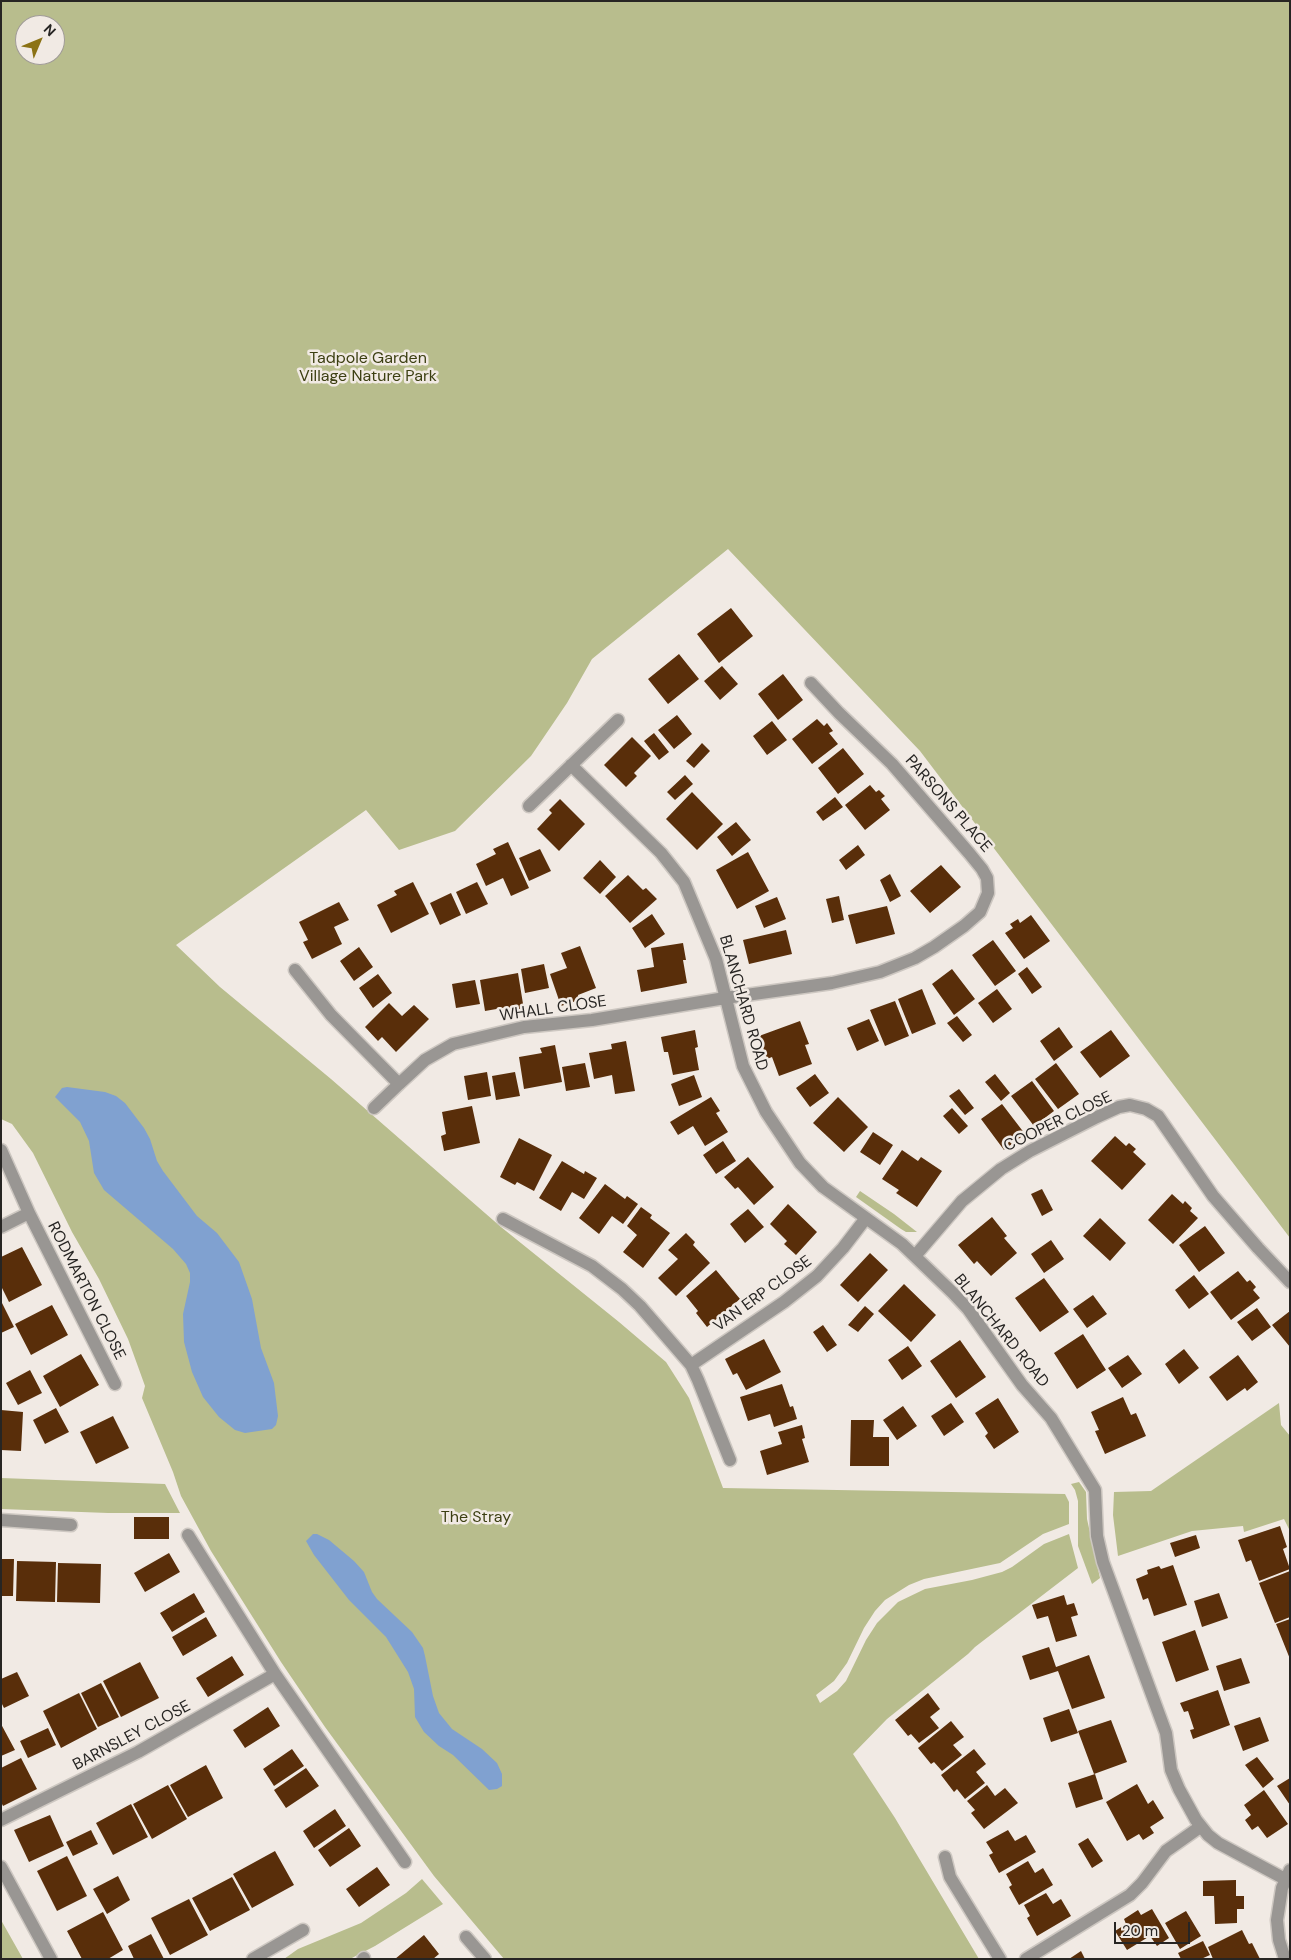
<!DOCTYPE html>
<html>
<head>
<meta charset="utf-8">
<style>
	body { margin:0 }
	#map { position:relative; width:1291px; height:1960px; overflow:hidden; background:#f1eae4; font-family:"DM Sans",sans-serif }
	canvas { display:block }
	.frame { position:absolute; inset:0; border:2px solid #272523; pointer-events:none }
	.north { position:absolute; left:15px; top:15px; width:50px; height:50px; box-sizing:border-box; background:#f1eae4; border:1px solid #a09b97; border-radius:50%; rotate:45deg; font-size:14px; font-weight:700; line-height:20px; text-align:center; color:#272523 }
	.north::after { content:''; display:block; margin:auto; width:18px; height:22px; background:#8b7215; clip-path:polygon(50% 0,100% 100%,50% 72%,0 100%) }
	.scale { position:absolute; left:1114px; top:1922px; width:76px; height:22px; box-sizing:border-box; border:2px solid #272523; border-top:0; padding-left:6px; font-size:15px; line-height:18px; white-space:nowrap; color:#272523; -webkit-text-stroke:4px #f1eae4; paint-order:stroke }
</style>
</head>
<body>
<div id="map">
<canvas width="1291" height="1960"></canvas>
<div class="frame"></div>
<div class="north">N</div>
<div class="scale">20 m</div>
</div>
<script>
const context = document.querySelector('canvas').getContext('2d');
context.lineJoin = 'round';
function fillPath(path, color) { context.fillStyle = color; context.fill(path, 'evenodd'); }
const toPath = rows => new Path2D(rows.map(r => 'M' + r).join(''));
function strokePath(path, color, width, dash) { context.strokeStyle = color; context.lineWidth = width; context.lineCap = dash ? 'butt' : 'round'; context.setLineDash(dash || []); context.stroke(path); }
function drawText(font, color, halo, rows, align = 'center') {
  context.font = font + ' "DM Sans",sans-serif'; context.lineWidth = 5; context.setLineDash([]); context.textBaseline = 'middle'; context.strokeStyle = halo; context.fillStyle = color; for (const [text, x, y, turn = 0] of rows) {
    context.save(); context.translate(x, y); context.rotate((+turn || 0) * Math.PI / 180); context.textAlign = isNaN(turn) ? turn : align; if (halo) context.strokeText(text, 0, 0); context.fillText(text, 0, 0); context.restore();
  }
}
const green = toPath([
	[1,1,1290,1,1290,1238,920,751,728,549,592,659,567,703,531,756,455,831,399,850,366,810,176,945,220,987,331,1079,501,1227,619,1322,666,1362,689,1398,723,1488,1065,1494,1069,1502,1069,1524,1043,1534,1000,1563,924,1579,909,1585,885,1600,875,1611,864,1628,847,1663,834,1681,816,1695,820,1703,837,1691,846,1681,866,1640,877,1623,898,1602,925,1589,972,1580,1002,1572,1012,1567,1044,1544,1069,1534,1078,1568,975,1647,968,1654,887,1719,853,1754,895,1818,979,1959,504,1959,434,1876,325,1727,281,1662,211,1551,181,1496,173,1472,142,1398,145,1386,128,1339,99,1279,72,1232,33,1153,12,1124,1,1119],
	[25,25,55,25,55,55,25,55],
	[860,1191,894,1214,917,1232,906,1232,901,1229,856,1197],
	[1279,1403,1281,1425,1290,1436,1290,1531,1284,1519,1244,1532,1243,1526,1192,1531,1118,1556,1113,1515,1114,1492,1151,1491],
	[1,1478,165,1484,180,1513,108,1513,1,1509],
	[1079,1482,1086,1492,1087,1519,1100,1578,1092,1584,1078,1546,1078,1501,1075,1490,1071,1484],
	[422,1879,443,1904,375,1946,350,1959,284,1959,298,1949,361,1923,406,1893],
	[1,1920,23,1959,1,1959]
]);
const water = toPath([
	[67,1087,105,1092,116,1096,125,1103,144,1128,150,1139,157,1161,163,1171,197,1216,217,1233,239,1262,252,1299,261,1348,274,1383,278,1416,276,1425,272,1429,245,1433,235,1430,219,1417,203,1397,192,1372,184,1342,183,1314,190,1282,190,1273,186,1264,173,1249,104,1190,94,1173,89,1141,80,1122,55,1097,62,1088],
	[313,1534,317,1534,329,1540,354,1561,364,1572,372,1592,377,1599,412,1632,423,1648,425,1656,433,1696,439,1713,452,1729,482,1749,497,1763,502,1774,502,1786,497,1789,489,1790,453,1755,439,1746,424,1732,415,1717,414,1689,408,1672,386,1637,349,1600,314,1555,306,1541]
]);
const building = toPath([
	[731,608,753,636,719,663,697,634],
	[679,654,699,679,668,704,648,679],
	[722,666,738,684,720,700,704,681],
	[783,674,803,700,778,720,758,694],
	[677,715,692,734,674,749,658,730],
	[817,719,824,726,827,723,833,731,829,733,838,744,812,764,792,739],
	[772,721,787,740,767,755,753,736],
	[654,733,669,752,659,760,644,741],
	[632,737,651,756,634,773,637,776,626,787,604,765],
	[702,743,710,751,694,768,686,761],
	[843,748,864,774,838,794,818,768],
	[685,775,693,784,675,800,667,792],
	[870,785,876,792,879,790,885,796,881,799,890,810,865,830,845,805],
	[692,792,723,824,697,850,666,819],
	[835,797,843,807,823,821,816,812],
	[560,799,585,824,559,851,537,829,552,813,549,810],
	[736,822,751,840,732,856,717,837],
	[508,842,529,888,511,896,503,878,486,886,476,864,496,854,493,849],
	[858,845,865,855,846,870,839,860],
	[540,849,551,871,529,881,519,858],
	[748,852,769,891,737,909,716,870],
	[600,860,616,877,600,894,583,878],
	[941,865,961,887,930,913,910,891],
	[890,874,901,896,890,902,880,880],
	[628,875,643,890,646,888,657,899,630,923,605,896],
	[413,882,429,914,391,933,377,905,397,895,394,891],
	[477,882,488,904,466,914,456,892],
	[451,893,461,915,440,925,430,903],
	[839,896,844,920,832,923,826,899],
	[777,897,786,919,764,928,755,906],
	[339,902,349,920,334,927,342,944,312,959,303,942,308,940,299,922],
	[887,906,895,934,856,944,848,915],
	[652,914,665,934,645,948,632,928],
	[1031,915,1050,941,1024,959,1005,933,1013,928,1010,924,1018,919,1020,923],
	[786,930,792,954,749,964,743,940],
	[993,940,1016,971,995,986,972,955],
	[683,943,686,960,683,960,687,983,641,992,637,970,654,967,651,948],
	[580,946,596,988,578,995,579,1000,561,1006,550,974,567,968,561,953],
	[359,947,373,967,354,981,340,961],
	[544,964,549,988,525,993,521,969],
	[1027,967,1042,987,1032,994,1018,974],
	[952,969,975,999,954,1015,932,984],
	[518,973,524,1010,509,1013,508,1007,485,1011,480,980],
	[378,974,392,993,373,1008,359,988],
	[475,980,480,1004,456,1008,452,984],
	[922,989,936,1024,912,1034,898,999],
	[997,989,1012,1009,993,1023,978,1003],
	[895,1001,909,1036,885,1046,870,1010],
	[389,1003,402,1016,414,1005,429,1019,396,1052,382,1037,378,1041,365,1027],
	[957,1016,972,1035,963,1042,947,1023],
	[869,1019,879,1041,857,1051,847,1028],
	[800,1021,809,1044,805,1045,812,1064,779,1076,772,1057,767,1059,759,1036],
	[1059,1027,1073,1047,1054,1061,1040,1041],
	[695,1030,698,1047,695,1048,699,1070,673,1075,668,1052,664,1052,661,1037],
	[1111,1030,1130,1056,1100,1078,1080,1052],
	[626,1041,635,1091,615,1094,612,1075,594,1079,589,1053,612,1049,611,1044],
	[555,1045,562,1082,524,1089,519,1057,542,1053,540,1048],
	[585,1063,590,1087,566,1091,562,1067],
	[1056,1063,1079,1094,1058,1109,1035,1079],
	[487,1072,491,1096,468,1100,464,1076],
	[515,1072,520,1096,496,1100,492,1076],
	[815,1074,829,1093,810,1107,796,1088],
	[995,1074,1010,1093,1001,1101,985,1082],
	[694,1075,702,1097,679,1106,671,1084],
	[1032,1081,1054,1111,1034,1126,1011,1096],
	[959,1089,974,1108,965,1115,949,1096],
	[711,1097,720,1111,716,1113,728,1132,705,1146,693,1126,678,1135,670,1122],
	[838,1097,868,1127,844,1152,813,1123],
	[1002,1104,1025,1134,1004,1150,981,1119],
	[472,1106,480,1143,444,1151,441,1136,446,1134,442,1112],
	[952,1108,968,1126,959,1134,943,1116],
	[873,1132,893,1145,880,1165,860,1152],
	[1115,1136,1126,1146,1129,1143,1136,1149,1133,1152,1146,1164,1122,1190,1091,1161],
	[519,1138,552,1155,534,1191,517,1182,515,1185,500,1177],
	[723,1141,736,1161,716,1174,703,1155],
	[902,1150,918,1161,921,1157,942,1171,917,1207,896,1193,899,1190,882,1179],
	[748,1157,774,1187,754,1205,738,1187,735,1189,724,1177],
	[562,1161,584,1174,585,1171,597,1178,584,1199,572,1192,561,1211,539,1198],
	[605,1184,625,1199,627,1196,638,1204,623,1224,612,1216,599,1234,579,1218],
	[1042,1189,1053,1210,1042,1216,1031,1194],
	[1172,1194,1183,1204,1185,1201,1192,1208,1190,1211,1198,1218,1173,1244,1148,1220],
	[788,1204,817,1232,796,1255,784,1244,787,1241,770,1224],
	[641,1207,652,1215,650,1218,670,1233,643,1268,623,1252,637,1235,627,1226],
	[748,1209,764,1227,745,1243,730,1224],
	[992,1217,1007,1236,1004,1238,1017,1253,991,1276,977,1261,974,1264,958,1245],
	[1100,1218,1126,1243,1110,1261,1083,1236],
	[1205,1226,1225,1253,1199,1272,1179,1245],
	[686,1233,695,1242,693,1245,710,1263,676,1296,658,1278,678,1259,668,1250],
	[1051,1240,1064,1259,1044,1273,1031,1254],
	[22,1247,42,1285,9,1302,1,1286,1,1257],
	[870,1253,888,1270,858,1302,840,1285],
	[716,1270,740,1299,707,1327,696,1313,698,1311,686,1296],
	[1238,1271,1247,1282,1250,1280,1256,1287,1253,1290,1260,1298,1231,1320,1210,1292],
	[1194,1275,1209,1294,1189,1309,1175,1290],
	[1044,1278,1069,1312,1040,1332,1015,1298],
	[904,1284,936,1315,911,1342,878,1311],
	[1093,1295,1107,1314,1087,1328,1073,1309],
	[1,1301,14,1327,1,1333],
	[52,1305,68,1335,31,1355,15,1324],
	[865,1306,874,1314,858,1332,848,1325],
	[1257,1308,1271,1327,1252,1341,1237,1322],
	[1290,1311,1290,1347,1272,1325],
	[823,1325,837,1345,827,1352,813,1332],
	[1083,1334,1106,1370,1077,1389,1054,1353],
	[764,1339,781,1372,746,1390,737,1373,733,1375,725,1359],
	[960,1340,986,1377,956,1398,930,1361],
	[908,1346,922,1366,902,1380,888,1360],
	[1184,1349,1199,1368,1179,1384,1165,1364],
	[81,1354,99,1385,60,1407,43,1376],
	[1128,1355,1142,1374,1122,1388,1108,1368],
	[1238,1355,1258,1382,1247,1391,1245,1388,1227,1401,1209,1377],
	[30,1370,42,1393,18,1405,6,1383],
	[782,1384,790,1407,793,1406,797,1419,774,1427,770,1414,748,1421,740,1397],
	[1123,1397,1131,1415,1136,1413,1146,1436,1105,1454,1095,1431,1099,1430,1091,1412],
	[998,1398,1019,1432,994,1449,985,1436,988,1433,975,1413],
	[951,1403,964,1422,944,1436,931,1416],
	[903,1406,917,1426,897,1440,883,1420],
	[56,1408,69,1432,45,1444,33,1420],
	[1,1410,23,1412,21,1451,1,1450],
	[113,1416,129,1448,96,1464,80,1432],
	[851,1420,874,1420,873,1437,889,1437,889,1466,850,1466],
	[802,1425,805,1438,802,1439,809,1462,767,1475,760,1451,782,1444,778,1432],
	[134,1517,169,1517,169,1539,134,1539],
	[1280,1526,1287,1547,1283,1549,1290,1569,1259,1581,1251,1560,1246,1562,1238,1540],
	[1196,1535,1200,1548,1175,1557,1170,1543],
	[169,1553,180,1572,145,1592,134,1573],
	[1,1559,14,1559,13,1596,1,1596],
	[17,1561,56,1562,55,1602,16,1601],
	[58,1563,101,1564,100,1603,57,1602],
	[1173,1565,1187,1605,1154,1616,1148,1598,1143,1600,1136,1579,1148,1574,1147,1570,1159,1566,1161,1569],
	[1290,1571,1290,1617,1275,1623,1259,1583],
	[194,1593,205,1612,172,1632,160,1613],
	[1219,1593,1228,1618,1202,1627,1194,1601],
	[1064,1595,1067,1605,1074,1603,1078,1615,1071,1617,1077,1636,1056,1642,1048,1616,1037,1619,1032,1605],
	[206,1617,217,1636,183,1656,172,1637],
	[1290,1619,1290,1659,1276,1624],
	[1195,1630,1209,1670,1176,1682,1162,1642],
	[1049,1647,1056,1667,1089,1655,1105,1698,1072,1709,1058,1671,1030,1680,1022,1656],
	[232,1656,244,1675,208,1697,196,1678],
	[1241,1658,1250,1683,1224,1691,1216,1666],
	[140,1662,159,1698,121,1717,103,1681],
	[17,1672,29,1696,4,1708,1,1702,1,1679],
	[101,1683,119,1717,98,1727,81,1693],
	[1218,1690,1230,1725,1193,1739,1190,1730,1194,1729,1188,1711,1184,1712,1180,1703],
	[79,1693,97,1729,61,1748,43,1711],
	[928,1693,940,1709,930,1717,939,1728,919,1743,911,1734,908,1736,895,1720],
	[268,1707,280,1726,245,1748,233,1730],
	[1069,1709,1078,1733,1051,1742,1043,1718],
	[1260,1717,1269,1741,1243,1751,1234,1726],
	[1111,1720,1127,1762,1094,1774,1078,1731],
	[951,1721,964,1737,953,1745,962,1755,942,1771,934,1762,931,1764,918,1748],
	[1,1724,15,1750,1,1756],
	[48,1728,56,1745,28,1758,20,1741],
	[292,1749,304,1766,274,1786,263,1769],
	[974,1749,986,1764,976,1772,985,1783,965,1799,957,1789,954,1792,941,1775],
	[1257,1757,1274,1779,1263,1788,1245,1765],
	[21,1758,37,1789,3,1806,1,1802,1,1768],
	[206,1765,223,1798,188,1817,170,1785],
	[306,1768,319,1786,286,1808,274,1790],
	[1095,1774,1103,1799,1076,1808,1068,1783],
	[1290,1778,1290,1805,1277,1786],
	[1137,1784,1148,1804,1153,1800,1164,1818,1150,1827,1154,1833,1143,1840,1139,1834,1127,1841,1106,1802],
	[168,1785,187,1819,152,1839,133,1804],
	[987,1785,995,1796,1005,1788,1018,1803,984,1829,971,1813,975,1810,967,1801],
	[1264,1790,1288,1824,1267,1838,1258,1826,1252,1830,1245,1820,1251,1815,1244,1805],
	[131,1804,148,1837,113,1855,96,1823],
	[335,1809,346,1826,314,1848,303,1831],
	[50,1815,64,1846,29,1862,14,1830],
	[349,1828,361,1846,330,1867,318,1850],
	[91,1830,98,1844,73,1856,66,1842],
	[1008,1830,1015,1841,1026,1835,1036,1852,999,1873,989,1855,993,1853,986,1842],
	[1088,1838,1103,1861,1092,1868,1078,1844],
	[275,1851,294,1885,252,1908,233,1874],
	[67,1856,87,1896,57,1911,37,1871],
	[1028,1861,1035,1873,1043,1868,1053,1885,1019,1905,1009,1887,1012,1885,1006,1874],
	[377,1867,390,1885,359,1907,346,1889],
	[118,1876,130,1900,107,1914,93,1889],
	[232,1877,250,1910,210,1931,192,1898],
	[1236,1880,1236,1896,1244,1896,1244,1909,1237,1909,1237,1923,1215,1924,1214,1896,1203,1896,1203,1881],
	[1046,1893,1053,1904,1061,1899,1071,1916,1037,1936,1027,1918,1030,1916,1024,1905],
	[189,1899,208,1935,170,1955,151,1918],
	[1152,1909,1169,1938,1157,1946,1150,1936,1127,1950,1115,1931,1126,1924,1124,1919,1138,1910,1141,1915],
	[1186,1911,1201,1936,1180,1949,1165,1923],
	[103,1912,123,1950,108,1959,82,1959,67,1931],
	[1242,1930,1249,1944,1252,1943,1260,1959,1213,1959,1208,1947],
	[151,1934,164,1959,134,1959,128,1946],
	[424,1935,439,1954,433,1959,395,1959],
	[1203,1941,1210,1955,1201,1959,1181,1959,1178,1953],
	[1081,1951,1085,1959,1069,1959]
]);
const minor = toPath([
	[571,765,661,853,684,882,716,959,743,1066,766,1112,800,1163,823,1187,902,1244,953,1293,968,1309,1022,1385,1051,1418,1095,1490,1097,1536,1103,1562,1166,1733,1171,1770,1179,1789,1196,1820,1208,1835,1218,1843,1285,1879],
	[529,806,618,720],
	[295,970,331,1015,399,1084,425,1060,453,1044,524,1027,592,1020,725,998,832,983,880,972,915,958,934,947,964,926,980,912,988,893,987,878,982,869,969,853,892,764,839,713,811,683],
	[374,1108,399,1084],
	[1,1150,29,1213],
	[503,1219,592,1266,622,1289,640,1306,691,1365],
	[1,1227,29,1213,115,1384],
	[915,1256,962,1201,1001,1169,1030,1151,1097,1117,1119,1107,1130,1105,1146,1109,1158,1116,1213,1196,1258,1248,1290,1282],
	[730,1460,698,1380,691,1365,784,1302,817,1276,843,1248,866,1218],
	[1,1520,71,1525],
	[275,1674,405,1862],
	[1,1820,138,1752,275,1674,188,1535],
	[945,1857,950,1877,1000,1959],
	[1,1867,51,1959],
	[466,1937,485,1959],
	[253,1959,303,1930],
	[363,1959,364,1958],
	[1026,1959,1130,1895,1142,1883,1166,1851,1200,1827],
	[1285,1959,1279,1940,1277,1920,1282,1888,1290,1870]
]);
const parkNames = [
	["Tadpole Garden",368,359],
	["Village Nature Park",368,377],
	["The Stray",476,1518]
];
const streetNames = [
	["PARSONS PLACE",948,804,49],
	["BLANCHARD ROAD",743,1003,74],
	["WHALL CLOSE",553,1009,-8],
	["COOPER CLOSE",1058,1122,-26],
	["RODMARTON CLOSE",86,1291,63],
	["VAN ERP CLOSE",763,1294,-36],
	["BLANCHARD ROAD",1001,1331,51],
	["BARNSLEY CLOSE",132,1736,-28]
];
fillPath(green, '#b8bd8d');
fillPath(water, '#80a1d0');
fillPath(building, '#592e0a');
strokePath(minor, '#cdc7c1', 15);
strokePath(minor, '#999693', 12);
drawText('16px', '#3c3f12', '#f1eae4', parkNames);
drawText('16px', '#272523', '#f1eae4', streetNames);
</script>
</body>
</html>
